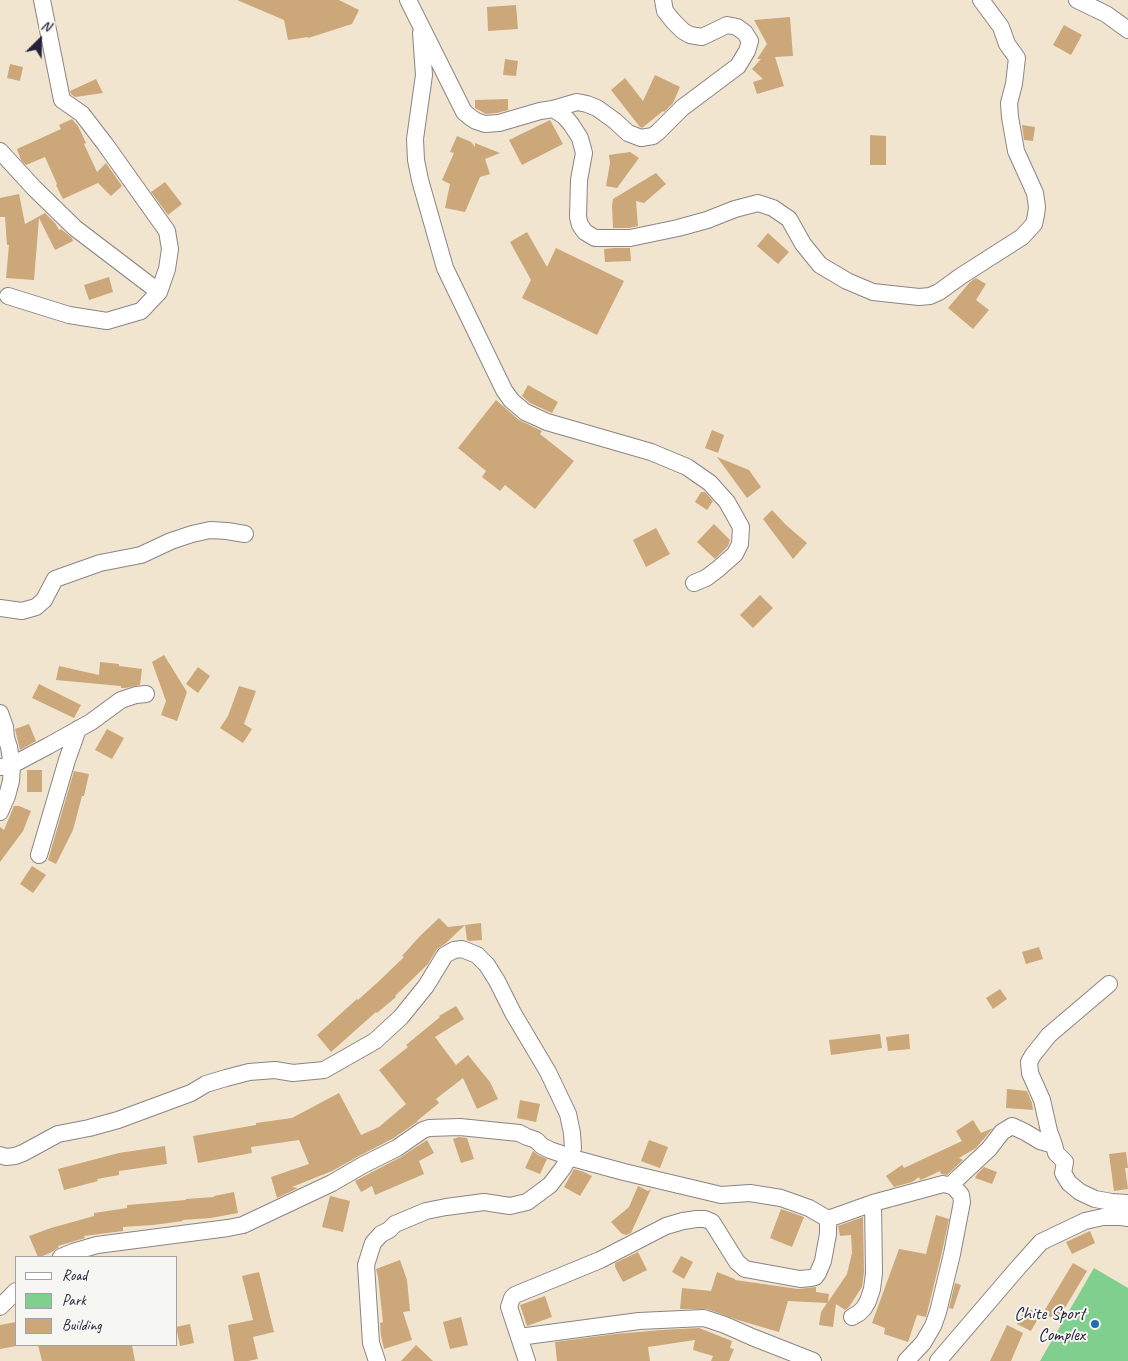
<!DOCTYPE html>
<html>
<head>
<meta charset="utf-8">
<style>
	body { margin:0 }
	#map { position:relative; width:1128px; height:1361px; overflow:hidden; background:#f2e5cf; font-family:Caveat,sans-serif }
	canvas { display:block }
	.legend { position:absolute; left:15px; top:1256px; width:162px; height:90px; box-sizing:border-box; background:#f6f6f2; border:1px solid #a1a1a9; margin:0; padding:6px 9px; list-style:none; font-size:15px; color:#22223b }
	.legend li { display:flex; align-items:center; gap:10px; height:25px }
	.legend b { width:25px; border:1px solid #a1a1a9 }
	.north { position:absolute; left:15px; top:15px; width:50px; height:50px; -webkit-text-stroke:4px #f6f6f2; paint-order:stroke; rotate:23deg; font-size:14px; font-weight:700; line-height:20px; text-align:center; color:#22223b }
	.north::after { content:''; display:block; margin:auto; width:18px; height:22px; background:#22223b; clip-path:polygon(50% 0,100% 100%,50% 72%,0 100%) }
</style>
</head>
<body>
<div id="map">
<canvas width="1128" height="1361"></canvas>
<ul class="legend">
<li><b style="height:6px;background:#fff"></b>Road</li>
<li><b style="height:14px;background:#80cf8e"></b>Park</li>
<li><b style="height:14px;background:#cba779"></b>Building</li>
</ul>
<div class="north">N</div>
</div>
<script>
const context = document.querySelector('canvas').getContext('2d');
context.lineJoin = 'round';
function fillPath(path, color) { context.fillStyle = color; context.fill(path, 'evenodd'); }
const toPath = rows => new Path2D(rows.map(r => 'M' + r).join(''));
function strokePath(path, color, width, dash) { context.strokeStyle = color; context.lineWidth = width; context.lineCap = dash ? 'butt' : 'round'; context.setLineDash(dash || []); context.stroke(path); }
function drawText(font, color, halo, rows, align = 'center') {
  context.font = font + ' Caveat,sans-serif'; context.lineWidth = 4; context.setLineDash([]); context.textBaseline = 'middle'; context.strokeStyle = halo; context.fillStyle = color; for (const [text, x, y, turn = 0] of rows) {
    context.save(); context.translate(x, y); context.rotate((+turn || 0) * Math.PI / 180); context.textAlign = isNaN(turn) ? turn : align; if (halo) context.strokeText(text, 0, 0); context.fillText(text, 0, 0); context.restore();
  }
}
const green = toPath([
	[1094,1268,1128,1288,1128,1361,1040,1361]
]);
const building = toPath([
	[237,0,339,0,359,10,352,24,308,38,308,37,288,40,284,20],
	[516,5,518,29,488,31,487,7],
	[790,17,793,56,775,57,784,86,757,94,753,82,763,79,752,69,761,59,757,59,767,44,754,20],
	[1064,25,1082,35,1071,55,1053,45],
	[505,59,518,61,516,76,503,75],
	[10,64,23,67,20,81,7,78],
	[655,75,680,87,673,103,664,112,663,111,642,128,640,127,611,90,625,78,643,101],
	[96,79,103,93,75,97,71,94,70,91],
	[508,99,508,110,497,113,486,114,475,108,475,100],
	[72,119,78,126,86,143,84,144,97,172,106,163,122,186,111,196,98,183,63,199,56,185,57,184,45,157,26,165,21,160,17,149,61,129,59,125],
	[550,120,563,144,522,165,509,140],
	[1022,125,1035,127,1033,141,1024,140],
	[870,135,886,136,886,165,870,165],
	[457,136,471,142,475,147,475,143,500,153,485,159,490,174,480,177,465,212,445,208,450,184,442,180,454,153,450,152],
	[630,152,639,158,617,188,606,186,610,163,609,155],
	[656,173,666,184,644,203,636,201,638,226,629,228,613,228,612,206,613,199],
	[165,182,182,204,168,215,151,192],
	[19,194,25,224,45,213,55,223,59,230,61,229,72,238,73,241,55,250,39,218,34,280,6,278,9,245,7,245,5,217,0,217,0,198],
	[527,232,547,267,556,248,624,281,597,335,522,298,531,280,510,242],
	[768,233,789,252,778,264,757,246],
	[615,248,630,248,631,261,605,262,604,249],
	[109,277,113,292,89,300,84,285],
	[976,278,986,284,976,300,989,310,973,329,948,308,970,282],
	[528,385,558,402,552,413,530,403,522,396],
	[496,400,519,420,542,431,540,434,574,461,535,509,505,485,500,491,482,477,486,471,458,448],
	[712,430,724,435,718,453,705,448],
	[717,457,749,470,761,487,747,498],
	[701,492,705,492,713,501,707,510,695,502],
	[772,510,786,525,807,543,793,559,763,519],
	[714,524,730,540,728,546,715,559,697,542],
	[656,528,670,554,646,567,633,540],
	[760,595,773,608,753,628,740,615],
	[164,655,187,692,177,721,161,715,166,701,152,662],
	[100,662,119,664,119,666,142,669,140,685,125,688,121,688,121,686,56,680,59,666,99,675],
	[198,667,210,676,198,693,186,684],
	[39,684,81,705,74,718,32,698],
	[239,686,256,691,244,724,252,729,243,743,220,728,228,716],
	[29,724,36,741,20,750,15,729],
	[107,729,124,738,112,759,95,750],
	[27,770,42,770,42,792,27,792],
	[74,771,89,774,84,796,82,796,73,830,56,864,48,860],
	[14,806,19,806,31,811,23,831,0,862,0,827,4,830],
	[32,866,46,875,33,893,20,884],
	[439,918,448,927,465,925,446,943,437,949,428,964,395,996,396,997,377,1013,376,1012,331,1052,317,1035,357,999,358,1000,378,982,404,957,402,956,420,936],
	[481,923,482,940,469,941,467,940,465,925],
	[1039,947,1043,959,1026,964,1022,952],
	[1000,989,1007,999,993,1009,986,998],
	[456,1006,464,1019,435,1037,456,1065,468,1055,490,1082,498,1099,477,1109,463,1078,436,1099,439,1103,417,1121,417,1122,392,1139,359,1156,332,1171,292,1187,298,1188,277,1198,271,1177,309,1164,299,1140,251,1147,252,1153,198,1163,193,1136,256,1125,256,1123,292,1118,339,1093,361,1135,379,1127,406,1104,379,1070,408,1047,406,1045,440,1017,439,1016],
	[880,1034,882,1048,831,1055,829,1040],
	[909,1034,910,1049,888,1051,886,1037],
	[1007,1089,1027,1091,1032,1103,1033,1110,1006,1108],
	[520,1100,540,1104,536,1122,517,1118],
	[973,1120,981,1133,993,1128,976,1148,959,1158,963,1160,947,1175,941,1174,940,1171,923,1179,920,1180,919,1177,912,1182,894,1187,886,1176,902,1165,904,1168,962,1141,956,1131],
	[459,1137,467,1138,474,1159,461,1163,453,1139],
	[427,1140,434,1153,419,1161,424,1174,375,1195,372,1186,361,1192,355,1181,401,1157],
	[649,1140,668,1147,660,1168,641,1161],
	[165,1146,167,1164,119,1171,119,1175,97,1179,98,1181,64,1190,58,1169,119,1153],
	[533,1151,538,1155,547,1159,540,1174,525,1168],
	[1126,1152,1128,1168,1125,1168,1128,1189,1114,1191,1109,1154],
	[984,1167,997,1172,992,1184,975,1178,977,1174],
	[574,1169,584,1172,592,1176,580,1196,564,1187],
	[638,1186,648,1191,651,1189,631,1233,626,1235,623,1234,622,1234,611,1222,629,1207],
	[234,1192,238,1213,211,1218,182,1220,183,1221,153,1225,123,1227,123,1231,84,1236,85,1238,58,1246,59,1247,52,1252,40,1257,38,1257,29,1236,51,1228,94,1216,94,1213,127,1208,127,1205,186,1200,186,1199,214,1197,214,1196],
	[330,1196,350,1201,343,1232,322,1227],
	[781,1209,804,1217,792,1247,770,1238],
	[936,1215,949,1219,942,1252,926,1317,917,1315,908,1342,884,1334,885,1328,872,1323,899,1249,926,1254],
	[863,1217,864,1272,862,1287,849,1307,845,1310,836,1304,833,1327,819,1325,821,1312,827,1303,788,1301,779,1332,738,1320,707,1309,680,1309,682,1288,711,1291,717,1272,735,1279,735,1280,798,1289,816,1287,816,1292,829,1294,828,1302,847,1274,852,1253,851,1235,840,1236,838,1226],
	[1090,1231,1095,1243,1072,1254,1066,1242],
	[638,1252,647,1270,623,1282,615,1267,615,1263],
	[681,1256,693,1262,684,1279,672,1272],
	[400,1260,407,1280,410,1311,403,1312,412,1340,384,1349,381,1336,380,1323,383,1322,378,1277,376,1269],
	[1073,1263,1087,1271,1057,1321,1043,1313],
	[259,1272,274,1332,253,1337,258,1359,248,1361,234,1361,228,1325,253,1320,242,1276],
	[955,1283,961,1285,953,1309,949,1308],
	[545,1296,552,1317,527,1326,520,1305],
	[1026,1307,1040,1315,1031,1331,1017,1324],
	[461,1317,468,1345,450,1349,443,1322],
	[16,1322,16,1346,0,1349,0,1325],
	[190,1324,194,1343,180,1346,176,1327],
	[1007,1325,1023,1333,1011,1361,990,1361],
	[699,1328,732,1341,730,1348,734,1349,729,1361,711,1361,713,1356,693,1350,695,1340,648,1347,650,1361,557,1361,555,1342,615,1334,661,1330],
	[38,1345,132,1345,135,1361,42,1361],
	[416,1345,433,1361,401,1361]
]);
const street = toPath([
	[408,0,464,112,470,117,476,121,485,124,499,123,540,111,553,109,564,116,571,124,580,138,584,153,579,180,578,217,580,225,585,232,595,238,630,238,678,228,707,220,735,209,758,203,773,208,789,219,803,244,820,265,847,281,873,292,919,297,930,296,939,292,961,276,1022,237,1034,224,1036,215,1037,207,1035,193,1016,151,1010,117,1009,103,1014,84,1017,58,1007,44,1001,27,981,0],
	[1077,0,1106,14,1128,30],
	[421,33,424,75,415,139,416,160,420,180,445,268,504,390,511,400,525,412,547,422,651,452,687,467,710,483,727,502,741,527,740,544,735,554,718,569,706,578,694,583],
	[553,109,577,102,587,104,597,108,615,121,628,133,641,138,653,136,658,132,682,108,738,66,747,51,750,41,745,33,737,27,727,25,702,37,690,35,683,31,673,21,665,11,663,0],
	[0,151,34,188,75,228,159,292],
	[8,296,69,315,107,321,141,311,159,292,167,269,170,249,167,231,105,144,82,114,62,100,42,0],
	[0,608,22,611,36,607,44,600,55,579,100,563,141,555,171,541,192,534,210,530,227,531,245,534],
	[0,713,5,727,6,738],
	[0,729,6,738,9,747,12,765,11,781,7,796,0,812],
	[0,767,12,765,48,746,91,722,121,700,136,695,146,694],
	[39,855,67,760,78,729],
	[1054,1145,1049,1131,1042,1100,1030,1073,1029,1062,1033,1055,1049,1035,1109,984],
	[0,1155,6,1157,15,1156,23,1153,58,1134,89,1128,118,1120,191,1093,206,1084,226,1078,249,1072,275,1070,293,1073,324,1070,375,1041,401,1017,426,986,445,955,454,950,462,949,477,955,487,965,497,981,513,1013,548,1072,568,1114,572,1133,573,1148,569,1157,563,1168,550,1185,527,1202,510,1206,484,1202,446,1207,426,1211,395,1224,389,1230,381,1234,373,1243,366,1265,371,1343,377,1361],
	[954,1187,954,1182,958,1178,989,1149,1002,1132,1012,1126,1025,1132,1040,1141,1054,1145,1056,1153,1065,1162,1063,1173,1069,1183,1080,1192,1095,1199,1112,1202,1128,1203],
	[61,1257,73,1252,97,1245,228,1228,243,1225,332,1183,363,1165,397,1148,423,1130,429,1128,460,1127,519,1133,527,1137,536,1140,542,1146,550,1150,576,1159,624,1172,721,1195,750,1193,781,1198,809,1208,828,1219,873,1203,943,1184,948,1185,954,1187,961,1195,962,1202,952,1254,938,1312,933,1326,923,1343,906,1361],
	[0,1307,16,1291],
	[852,1317,859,1313,864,1308,868,1301,872,1289,874,1273,873,1203],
	[519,1337,639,1321,704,1318,725,1325,752,1337,813,1361],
	[527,1361,509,1307,512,1298,515,1295,600,1260,666,1226,683,1221,697,1219,705,1219,712,1222,737,1262,745,1269,800,1279,811,1278,815,1277,818,1273,823,1261,828,1234,828,1219],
	[938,1361,1016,1270,1041,1242,1085,1221,1103,1217,1121,1217,1128,1218]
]);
const markers = [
	[1095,1324,5,"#1f6fb2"]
];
const poiNames = [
	["Chite Sport",1085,1314],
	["Complex",1085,1335]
];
fillPath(green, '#80cf8e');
fillPath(building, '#cba779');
strokePath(street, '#8a8485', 18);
strokePath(street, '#fff', 16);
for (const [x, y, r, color] of markers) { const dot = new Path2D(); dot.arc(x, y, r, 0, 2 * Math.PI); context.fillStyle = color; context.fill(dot); strokePath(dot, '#f6f6f2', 2); }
drawText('18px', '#22223b', '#f6f6f2', poiNames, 'right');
</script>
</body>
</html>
